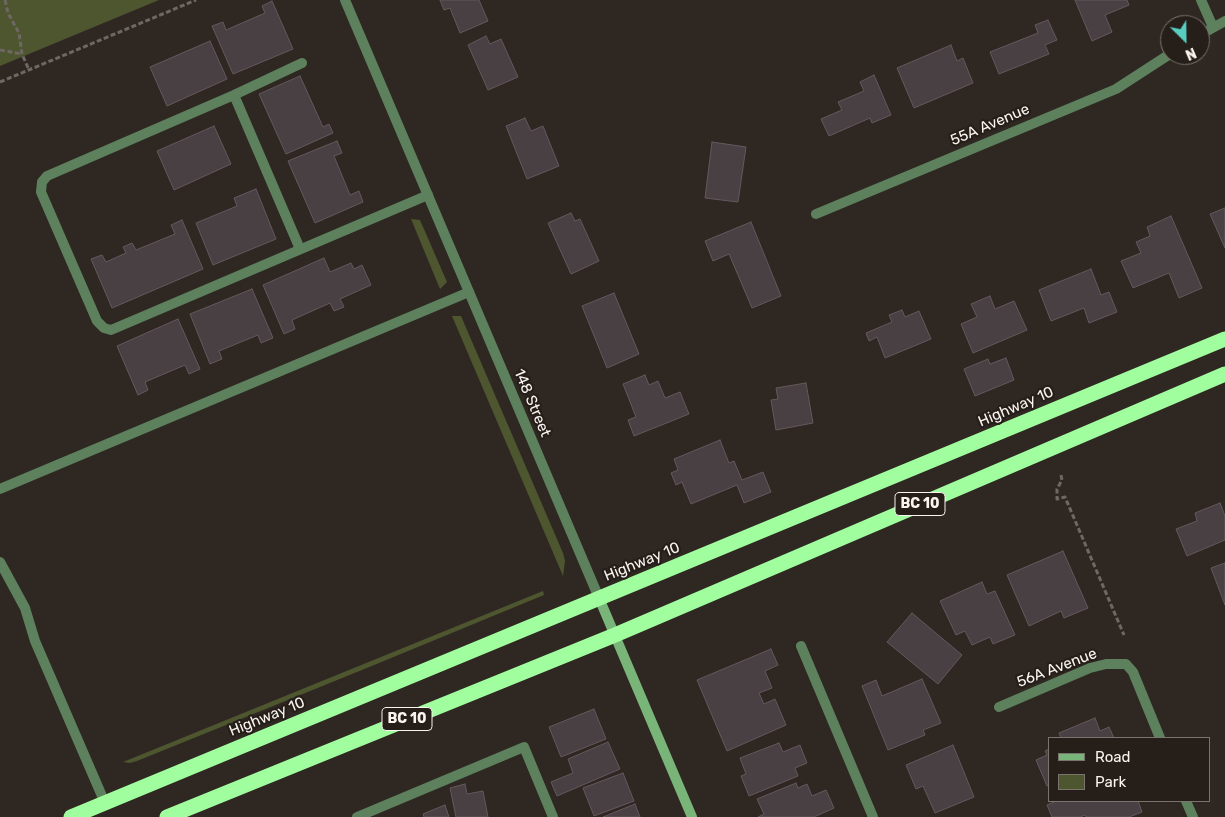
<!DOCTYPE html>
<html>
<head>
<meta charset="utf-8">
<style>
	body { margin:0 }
	#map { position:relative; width:1225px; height:817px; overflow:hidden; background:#2f2722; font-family:Rubik,sans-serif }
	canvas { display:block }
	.legend { position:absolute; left:1048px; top:737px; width:162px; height:65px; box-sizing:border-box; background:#251e19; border:1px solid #7a746f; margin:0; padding:6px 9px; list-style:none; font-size:15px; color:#f9f4f0 }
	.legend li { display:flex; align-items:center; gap:10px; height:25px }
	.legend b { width:25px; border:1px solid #7a746f }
	.north { position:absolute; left:1160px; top:15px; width:50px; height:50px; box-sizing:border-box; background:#251e19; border:1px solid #7a746f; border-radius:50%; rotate:157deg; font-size:14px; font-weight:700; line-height:20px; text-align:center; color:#f9f4f0 }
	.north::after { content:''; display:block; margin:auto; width:18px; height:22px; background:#58cec1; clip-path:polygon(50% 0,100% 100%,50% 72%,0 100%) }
</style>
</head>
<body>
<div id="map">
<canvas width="1225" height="817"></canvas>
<ul class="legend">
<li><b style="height:6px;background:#79b478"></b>Road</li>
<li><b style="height:14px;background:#4e5630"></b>Park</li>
</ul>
<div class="north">N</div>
</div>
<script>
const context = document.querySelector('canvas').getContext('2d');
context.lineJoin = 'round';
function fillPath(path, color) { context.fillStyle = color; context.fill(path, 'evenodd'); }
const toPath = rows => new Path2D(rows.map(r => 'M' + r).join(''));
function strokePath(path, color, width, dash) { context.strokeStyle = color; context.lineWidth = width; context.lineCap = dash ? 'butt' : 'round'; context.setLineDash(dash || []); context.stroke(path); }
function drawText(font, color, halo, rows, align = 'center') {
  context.font = font + ' Rubik,sans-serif'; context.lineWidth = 4.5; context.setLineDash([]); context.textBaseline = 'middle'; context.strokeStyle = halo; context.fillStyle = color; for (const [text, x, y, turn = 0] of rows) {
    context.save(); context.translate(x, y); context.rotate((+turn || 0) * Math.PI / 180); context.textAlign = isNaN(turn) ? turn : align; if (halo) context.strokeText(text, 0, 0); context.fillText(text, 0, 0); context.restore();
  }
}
const green = toPath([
	[0,0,159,0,0,66],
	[411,219,420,220,447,282,440,289],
	[452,316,461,316,563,553,565,561,563,576],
	[543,591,544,595,362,670,137,761,130,763,123,762]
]);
const building = toPath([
	[440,0,479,0,488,21,460,33,450,8,444,10,440,0],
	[1075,0,1127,0,1129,5,1105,15,1112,32,1092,41,1075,0],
	[272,1,293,49,233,74,212,26,223,22,226,30,265,13,262,6,272,1],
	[1048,20,1057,40,1045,45,1049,54,999,74,990,52,1038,33,1035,25,1048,20],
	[486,36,490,44,501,39,518,77,488,90,468,45,486,36],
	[210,41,227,79,167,106,150,67,210,41],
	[951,45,957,61,963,58,973,83,914,108,897,68,951,45],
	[874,75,891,115,872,123,870,118,829,136,821,119,842,110,838,102,864,91,860,82,874,75],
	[300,76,323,127,329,124,333,133,286,154,259,94,300,76],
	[525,118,531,131,543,126,559,166,527,179,506,126,525,118],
	[214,126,231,164,174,190,157,151,214,126],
	[337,141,342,153,334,156,350,195,359,191,363,202,315,223,288,161,337,141],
	[712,142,746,147,738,202,705,198,712,142],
	[256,189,276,239,213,265,196,223,237,206,234,198,256,189],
	[1225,208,1225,248,1210,214,1225,208],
	[571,213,575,221,580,219,599,261,571,274,548,223,571,213],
	[1171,216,1202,288,1179,298,1169,273,1133,288,1121,261,1141,253,1136,242,1150,236,1147,227,1171,216],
	[182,220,203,269,112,308,91,259,102,255,106,262,126,253,123,247,132,243,136,250,175,234,171,225,182,220],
	[751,222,781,296,752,308,729,254,713,261,705,241,751,222],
	[324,258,330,272,351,263,354,269,362,265,371,285,340,299,344,307,334,311,330,303,292,320,295,329,284,334,263,285,324,258],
	[1091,269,1101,295,1109,292,1117,312,1089,323,1084,308,1051,321,1039,290,1091,269],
	[252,289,273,338,261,343,258,335,219,351,222,359,210,364,190,314,252,289],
	[614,293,639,354,607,368,582,306,614,293],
	[990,296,995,309,1014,301,1027,330,973,353,961,324,977,317,971,304,990,296],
	[902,310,905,317,919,311,931,339,885,358,877,337,869,341,866,333,892,322,889,315,902,310],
	[178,319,200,369,189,374,185,365,145,382,148,390,138,395,117,346,178,319],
	[1006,358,1014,380,975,396,964,369,988,359,990,364,1006,358],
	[645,375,649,385,658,381,665,398,680,392,689,414,634,436,628,420,636,417,623,384,645,375],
	[806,383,813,423,776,430,771,400,778,399,776,388,806,383],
	[720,440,729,463,734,461,742,480,763,472,771,492,744,503,737,485,691,504,682,482,676,485,671,473,678,470,674,459,720,440],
	[1220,503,1225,516,1225,540,1187,556,1176,529,1197,521,1195,513,1220,503],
	[1063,551,1088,608,1064,618,1061,611,1029,626,1007,575,1063,551],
	[1225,563,1225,605,1211,568,1225,563],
	[982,582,987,594,995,591,1015,635,993,644,990,637,972,645,965,631,956,635,940,601,982,582],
	[912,613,962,655,938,684,887,642,912,613],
	[771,649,778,665,765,671,772,688,759,693,764,704,775,699,786,725,727,751,697,680,771,649],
	[922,679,941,723,923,730,925,735,888,750,862,686,876,680,882,696,922,679],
	[594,709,606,739,561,757,549,727,594,709],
	[1095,718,1100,731,1109,727,1114,738,1061,738,1059,733,1095,718],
	[608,742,620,769,557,796,551,782,573,773,568,759,608,742],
	[779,743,783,752,800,745,807,763,795,768,798,776,749,796,741,776,746,774,740,758,779,743],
	[953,745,974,797,935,813,923,786,916,789,906,765,953,745],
	[1049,749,1049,785,1047,786,1036,760,1047,755,1045,751,1049,749],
	[623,773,634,801,594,816,583,788,623,773],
	[796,783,798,788,807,784,812,796,826,790,834,808,814,817,758,817,764,814,757,799,796,783],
	[465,784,467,794,483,791,488,817,456,817,450,788,465,784],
	[1056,801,1138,801,1142,812,1129,817,1086,817,1085,815,1080,817,1052,817,1047,805,1056,801],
	[635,804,640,817,603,817,635,804],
	[445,805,449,817,424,817,423,814,445,805]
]);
const path = toPath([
	[5,0,8,13,19,33,22,54,29,70],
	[0,50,22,54],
	[0,82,196,0],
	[1061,475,1062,480,1057,489,1057,499,1065,497,1124,635]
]);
const lane = toPath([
	[302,63,234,95,47,176,42,182,41,192,97,321,104,328,111,330,428,195],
	[234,95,300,249],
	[0,489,469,292],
	[0,562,25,608,35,641,105,803],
	[801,646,873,817],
	[357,817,524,747,553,817]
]);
const street = toPath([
	[345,0,599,598],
	[1201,0,1213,27],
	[1200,35,1225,21],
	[816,214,1116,89,1170,54],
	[999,707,1090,668,1106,664,1126,664,1133,672,1160,738],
	[1186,801,1193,817]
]);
const secondary = toPath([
	[599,598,692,817]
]);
const highway = toPath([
	[71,817,1225,339],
	[167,817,615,635,1225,374]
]);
const shields = [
	[920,504,50],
	[407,719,50]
];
const shieldNames = [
	["BC 10",920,504],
	["BC 10",407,719]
];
const streetNames = [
	["55A Avenue",990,125,-23],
	["148 Street",532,403,67],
	["Highway 10",1016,407,-23],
	["Highway 10",642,562,-22],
	["56A Avenue",1057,668,-21],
	["Highway 10",267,717,-22]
];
fillPath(green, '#4e5630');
fillPath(building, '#494044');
strokePath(building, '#63595e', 1);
strokePath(path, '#6e6762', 3, [5, 2.5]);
strokePath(lane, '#5d815c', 10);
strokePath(street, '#5d815c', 10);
strokePath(secondary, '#79b478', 10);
strokePath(highway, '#a1fe9f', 15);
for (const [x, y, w] of shields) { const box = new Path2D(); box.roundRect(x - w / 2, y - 11.5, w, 23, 4); context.fillStyle = '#251e19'; context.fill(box); strokePath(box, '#f9f4f0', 1); }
drawText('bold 14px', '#f9f4f0', null, shieldNames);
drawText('15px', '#f9f4f0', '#251e19', streetNames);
</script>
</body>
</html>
